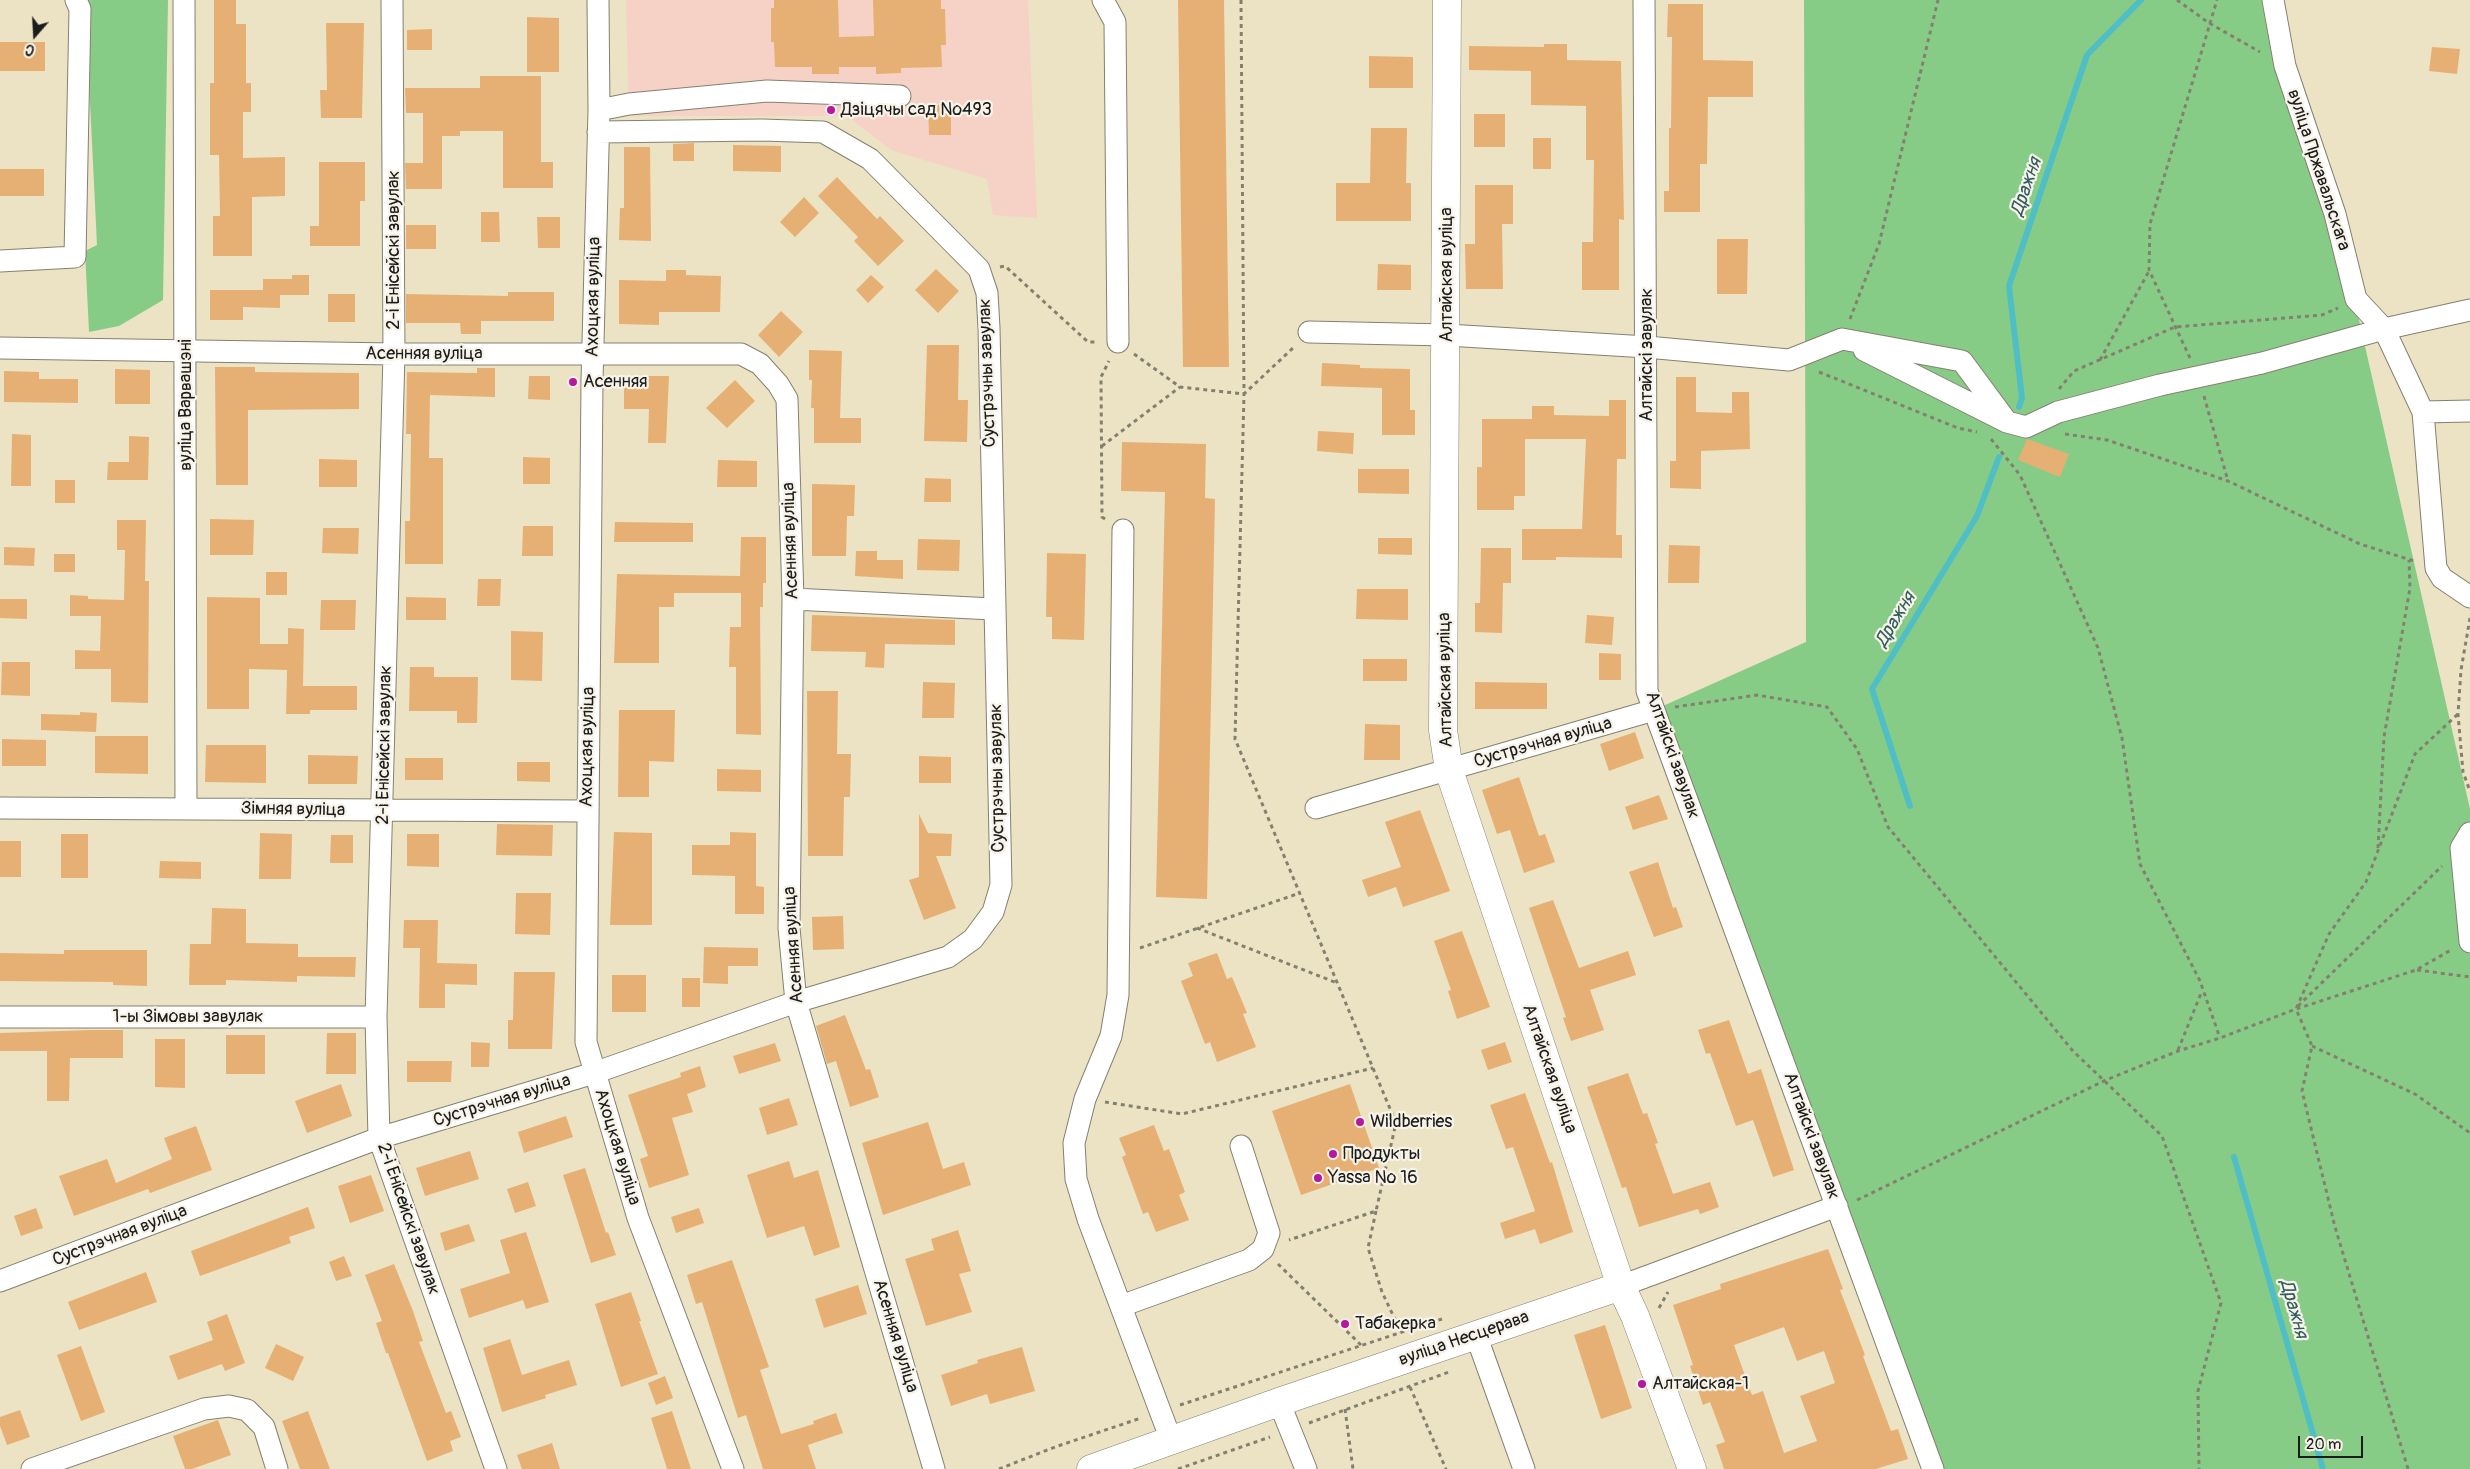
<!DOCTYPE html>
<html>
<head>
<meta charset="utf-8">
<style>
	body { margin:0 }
	#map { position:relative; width:2470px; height:1469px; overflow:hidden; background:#ebe3c3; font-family:Pangolin,sans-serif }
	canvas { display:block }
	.north { position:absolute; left:10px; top:10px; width:50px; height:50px; -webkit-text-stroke:4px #f7f3e8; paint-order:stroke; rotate:199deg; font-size:14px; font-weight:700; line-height:20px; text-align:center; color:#1c1c1c }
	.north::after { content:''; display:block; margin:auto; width:18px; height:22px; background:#1c1c1c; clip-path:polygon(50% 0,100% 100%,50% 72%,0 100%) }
	.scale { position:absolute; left:2298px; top:1436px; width:65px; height:22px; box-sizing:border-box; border:2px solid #1c1c1c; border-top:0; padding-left:6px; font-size:15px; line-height:18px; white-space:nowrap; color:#1c1c1c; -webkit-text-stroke:4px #f7f3e8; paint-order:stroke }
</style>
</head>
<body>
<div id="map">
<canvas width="2470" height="1469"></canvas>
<div class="north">С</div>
<div class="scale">20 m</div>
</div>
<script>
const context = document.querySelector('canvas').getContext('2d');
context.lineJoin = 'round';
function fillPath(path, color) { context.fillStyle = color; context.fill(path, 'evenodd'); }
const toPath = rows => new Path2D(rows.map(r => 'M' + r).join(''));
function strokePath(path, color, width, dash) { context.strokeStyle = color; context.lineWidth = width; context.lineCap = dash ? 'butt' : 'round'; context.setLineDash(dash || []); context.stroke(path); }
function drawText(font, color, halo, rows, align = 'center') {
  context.font = font + ' Pangolin,sans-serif'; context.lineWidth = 4.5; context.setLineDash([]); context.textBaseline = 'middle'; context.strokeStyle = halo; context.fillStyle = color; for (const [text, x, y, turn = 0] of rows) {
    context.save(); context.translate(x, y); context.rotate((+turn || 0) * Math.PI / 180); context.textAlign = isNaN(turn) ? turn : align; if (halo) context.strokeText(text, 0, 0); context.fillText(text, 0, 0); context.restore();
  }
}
const built = toPath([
	[626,0,1028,0,1037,218,993,215,987,179,891,150,847,116,629,116]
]);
const green = toPath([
	[85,0,168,0,163,300,119,326,89,332,85,251,97,245],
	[1804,0,2276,0,2335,214,2470,809,2470,1469,1929,1469,1654,710,1806,642]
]);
const stream = toPath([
	[2019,407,2022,398,2009,286,2087,55,2141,0],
	[1910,806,1872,689,1977,516,1999,457],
	[2234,1157,2323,1469]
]);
const building = toPath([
	[214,0,236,0,236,24,246,24,246,83,251,83,251,112,243,112,243,158,285,157,285,196,252,197,252,256,213,256,213,216,220,216,219,155,210,155,210,83,214,83],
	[774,0,838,0,839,37,874,36,873,0,941,0,941,9,945,9,946,45,941,45,942,67,901,68,901,73,876,74,876,67,839,67,839,74,812,74,812,67,775,67,774,42,771,42,771,8,774,8],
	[1178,0,1224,0,1229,367,1183,367],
	[1668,4,1703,4,1703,60,1753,61,1753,97,1708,97,1707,164,1700,164,1700,212,1664,212,1664,191,1669,191,1669,128,1671,128,1672,37,1667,37],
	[527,17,559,18,559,72,527,72],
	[326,23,364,23,362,118,321,118,320,90,327,90],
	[432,29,432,50,407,50,407,30],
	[0,42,45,42,45,71,0,71],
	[1544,44,1567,44,1567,60,1621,61,1624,220,1619,219,1619,290,1582,290,1582,242,1593,242,1594,160,1586,160,1586,106,1531,105,1531,71,1469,70,1469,46,1544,47],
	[2432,47,2460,49,2457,74,2429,71],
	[1369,56,1413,57,1413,88,1369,88],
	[480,76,541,76,541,162,553,162,553,188,503,188,503,131,460,131,460,136,442,136,442,189,406,189,405,163,423,163,423,113,406,113,405,88,480,88],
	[928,105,951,105,951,135,929,135],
	[1474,114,1505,114,1505,147,1474,147],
	[1371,128,1407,128,1406,183,1411,183,1411,221,1336,221,1336,183,1370,183],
	[1533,138,1551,138,1551,169,1533,169],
	[694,143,694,161,673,161,673,144],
	[733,145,781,146,781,172,733,171],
	[624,147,650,147,651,241,619,240,620,208,624,208],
	[319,162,365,162,365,201,360,201,360,246,310,246,310,226,319,226],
	[0,169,44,169,44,196,0,196],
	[837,177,877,219,880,216,904,241,878,266,854,241,858,237,818,196],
	[1475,185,1513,185,1513,224,1502,224,1503,289,1466,289,1465,244,1475,244],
	[804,197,819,213,795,237,780,222],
	[481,212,499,212,500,242,481,242],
	[537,217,560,217,560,248,538,248],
	[406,225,436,225,436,249,406,249],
	[1717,239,1748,239,1747,294,1717,294],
	[1378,264,1411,265,1411,290,1377,290],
	[936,269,959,291,938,313,915,290],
	[666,270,686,270,686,275,721,276,720,312,659,312,659,325,619,324,619,280,666,281],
	[292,275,309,275,309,295,280,295,280,308,243,307,243,320,210,320,210,290,263,290,263,279,292,279],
	[871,275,884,287,868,303,856,290],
	[508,292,554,292,554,321,481,321,481,334,461,334,460,323,406,323,406,294,508,296],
	[328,294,355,294,355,322,328,322],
	[781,311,803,332,779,357,758,335],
	[927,345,959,345,958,400,968,400,967,442,924,441],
	[809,350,842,351,840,418,861,418,861,443,814,443,814,408,811,408,812,380,809,380],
	[1322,363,1360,365,1360,368,1410,369,1410,410,1415,410,1415,435,1382,435,1382,388,1321,386],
	[215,367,255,367,255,372,359,373,359,409,248,410,248,485,216,485],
	[477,368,495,368,495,397,430,395,429,458,443,458,443,564,405,564,405,521,410,521,411,434,406,434,407,372,477,373],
	[115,369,150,370,150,404,115,404],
	[4,371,39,372,39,379,78,379,78,403,4,402],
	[529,376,550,376,550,400,528,399],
	[624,376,669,376,666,443,648,443,649,409,624,409],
	[1676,377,1696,377,1696,412,1732,413,1732,392,1749,392,1750,449,1701,451,1701,489,1670,488,1670,461,1676,461],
	[735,380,755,401,727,428,706,408],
	[1609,400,1626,400,1626,459,1617,459,1616,535,1622,535,1622,558,1556,557,1556,560,1522,560,1522,529,1582,529,1586,439,1525,439,1525,496,1514,496,1514,510,1477,510,1477,467,1482,467,1482,419,1532,419,1532,406,1554,406,1554,415,1609,416],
	[1318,431,1354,433,1353,454,1317,451],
	[12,434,31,435,31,486,11,486],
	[129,436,149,437,148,480,107,480,108,462,129,462],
	[2027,439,2069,454,2060,477,2018,460],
	[1122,442,1206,444,1205,498,1215,499,1207,899,1156,897,1165,492,1121,491],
	[523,457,550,458,550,484,523,484],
	[319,459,357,460,357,487,319,487],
	[718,460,757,461,757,487,717,487],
	[1358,469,1409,469,1409,494,1358,493],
	[925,478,951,479,951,502,924,502],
	[55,480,75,480,75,503,55,503],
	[812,484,855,485,854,516,847,516,846,556,812,556],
	[210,519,254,520,253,555,210,555],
	[117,520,146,520,145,581,149,581,148,703,111,702,111,669,75,669,75,650,100,651,101,616,70,616,70,595,88,596,88,599,124,600,125,550,117,550],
	[615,522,693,523,693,542,614,542],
	[523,526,553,526,553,556,522,556],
	[323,528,359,528,358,554,322,553],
	[741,537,766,537,766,583,763,583,763,607,760,607,761,735,736,734,736,667,729,667,730,627,741,627,741,593,674,593,674,607,659,607,659,663,614,663,617,574,740,576],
	[1378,538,1412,538,1412,555,1378,554],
	[918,539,960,540,959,571,917,570],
	[1669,545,1700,546,1699,583,1668,583],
	[4,547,35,548,34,566,4,565],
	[1481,548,1511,548,1511,583,1503,583,1502,633,1475,632,1475,603,1480,603],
	[856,551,877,551,877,560,903,560,903,579,855,576],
	[1047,553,1086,554,1084,640,1052,639,1052,617,1046,617],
	[54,554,75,554,75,572,54,572],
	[266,572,287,572,287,595,266,595],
	[478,579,501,579,500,606,477,606],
	[1357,589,1408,589,1408,620,1356,619],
	[207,597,260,598,260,644,288,644,288,628,304,629,303,686,357,686,357,710,310,710,310,714,286,714,287,670,249,669,249,709,207,709],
	[406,597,446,598,446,620,406,620],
	[0,599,27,599,27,619,0,618],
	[321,600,356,600,355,630,320,630],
	[812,615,955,620,955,645,885,644,884,668,865,667,866,652,811,651],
	[1587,615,1614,617,1612,645,1585,643],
	[511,631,543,632,542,681,511,680],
	[1599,653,1621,654,1621,680,1599,680],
	[1363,659,1407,659,1407,681,1363,681],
	[2,662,30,662,30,696,1,695],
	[410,667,434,667,434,677,478,677,477,723,457,723,457,711,409,711],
	[923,682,955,683,954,718,922,718],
	[1475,682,1547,683,1547,709,1475,709],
	[807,691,838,691,837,754,851,754,850,797,844,797,843,856,808,856],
	[619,710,675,710,674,762,649,761,649,797,618,797],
	[80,712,97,713,96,732,41,730,41,714,80,715],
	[1365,724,1400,725,1400,760,1364,760],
	[1635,732,1644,758,1609,771,1600,744],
	[95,736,148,736,148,774,95,773],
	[2,739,46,740,46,766,2,766],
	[206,745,266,745,266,783,205,782],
	[308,755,358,756,357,784,308,784],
	[919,756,951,757,951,783,919,783],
	[405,758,443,758,443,780,405,780],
	[517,762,550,762,550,782,517,781],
	[717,769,761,770,761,792,717,791],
	[1519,777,1539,836,1545,834,1555,862,1524,873,1510,830,1497,834,1482,790],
	[1659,795,1668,819,1633,830,1625,807],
	[1420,810,1450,891,1403,907,1396,887,1368,897,1362,880,1401,867,1385,822],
	[919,814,928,833,952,834,951,856,936,856,956,908,924,920,909,880,919,877],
	[497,824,553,825,552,856,496,855],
	[614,832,652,833,652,925,610,925],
	[730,832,756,833,756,886,764,887,764,914,735,914,735,876,692,875,692,845,730,845],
	[260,833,292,834,291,879,259,879],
	[61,834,88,834,88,878,61,878],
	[407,834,439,834,439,867,407,866],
	[331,835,353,835,353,863,330,863],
	[0,841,21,841,21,877,0,877],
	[160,861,201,862,201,879,159,878],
	[1658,862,1673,908,1676,907,1683,927,1654,937,1629,872],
	[516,893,551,893,550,935,515,934],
	[1553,900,1579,968,1628,951,1636,975,1590,990,1604,1030,1571,1041,1563,1018,1566,1017,1529,908],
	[212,908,246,909,246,943,298,944,298,957,356,957,355,977,297,976,297,982,226,980,226,985,189,985,190,944,211,944],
	[843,916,844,949,813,950,812,917],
	[404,920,438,920,437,963,477,964,477,985,445,984,445,1008,419,1008,420,948,403,948],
	[1462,931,1490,1007,1457,1019,1448,991,1451,990,1434,941],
	[704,947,758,948,758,966,728,966,728,984,703,983],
	[64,950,147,950,147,986,113,985,113,982,0,981,0,953,64,954],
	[1217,953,1227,979,1232,977,1247,1013,1243,1014,1256,1047,1217,1062,1210,1042,1205,1044,1181,981,1193,976,1188,963],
	[514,972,555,972,552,1049,508,1049,508,1020,513,1020],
	[612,975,646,975,646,1012,612,1012],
	[682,978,700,978,700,1007,682,1007],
	[845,1015,866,1070,870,1069,879,1097,850,1107,836,1061,827,1064,816,1026],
	[1729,1020,1748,1074,1761,1069,1794,1170,1773,1177,1753,1120,1736,1126,1710,1053,1706,1054,1698,1030],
	[92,1030,123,1030,123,1058,70,1058,69,1101,47,1101,47,1051,0,1051,0,1033],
	[327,1033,356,1033,356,1074,326,1074],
	[226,1035,265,1035,265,1074,226,1074],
	[155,1039,185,1039,185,1088,155,1087],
	[471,1042,490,1043,489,1067,471,1067],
	[1505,1042,1512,1062,1488,1070,1481,1050],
	[775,1043,781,1061,739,1074,733,1056],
	[407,1061,452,1061,451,1082,407,1082],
	[700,1066,706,1087,687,1094,693,1112,672,1118,689,1175,649,1188,640,1159,648,1156,628,1095,681,1077,680,1073],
	[1628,1073,1643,1114,1647,1113,1658,1143,1655,1144,1673,1194,1710,1182,1719,1207,1700,1214,1698,1209,1639,1227,1626,1187,1622,1188,1587,1087],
	[341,1084,352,1116,307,1133,295,1101],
	[1350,1084,1379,1168,1301,1195,1272,1111],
	[1525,1093,1550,1163,1552,1162,1573,1232,1540,1244,1535,1229,1505,1239,1500,1223,1535,1211,1513,1147,1506,1149,1490,1105],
	[789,1098,798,1125,767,1135,759,1108],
	[566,1116,573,1137,524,1153,518,1132],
	[928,1122,943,1169,964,1162,971,1185,883,1215,862,1143],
	[1154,1125,1164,1151,1169,1149,1185,1192,1179,1195,1189,1220,1156,1232,1148,1212,1143,1214,1122,1157,1126,1155,1119,1138],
	[196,1126,212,1170,150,1193,148,1189,74,1216,59,1176,107,1159,116,1183,172,1159,164,1138],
	[470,1151,479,1179,425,1196,416,1168],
	[789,1161,794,1178,818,1170,840,1247,814,1256,804,1226,767,1238,747,1175],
	[585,1168,606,1233,608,1232,616,1255,591,1263,563,1175],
	[371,1175,384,1211,350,1223,338,1186],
	[528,1182,536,1206,515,1213,507,1189],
	[308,1207,315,1228,289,1237,291,1243,200,1276,191,1251],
	[36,1208,43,1228,21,1236,14,1216],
	[699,1208,704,1223,676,1233,671,1217],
	[469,1224,475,1241,445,1251,440,1233],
	[958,1230,971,1271,959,1274,972,1312,926,1326,905,1259,934,1250,931,1239],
	[526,1232,549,1302,526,1309,523,1300,469,1318,460,1289,510,1273,500,1240],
	[1828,1249,1843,1289,1840,1290,1865,1355,1863,1356,1891,1431,1898,1429,1908,1459,1876,1469,1724,1469,1716,1445,1725,1442,1710,1402,1703,1405,1690,1366,1693,1365,1673,1305,1721,1289,1720,1284],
	[1784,1327,1797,1361,1824,1351,1835,1383,1800,1396,1817,1441,1784,1453,1763,1391,1752,1395,1734,1345],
	[344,1256,352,1276,336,1281,329,1262],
	[732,1260,769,1367,760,1370,781,1434,814,1424,813,1421,836,1413,843,1433,808,1445,816,1469,763,1469,746,1415,738,1418,702,1302,696,1304,687,1275],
	[394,1264,413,1311,423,1341,419,1342,446,1413,451,1411,461,1437,450,1441,453,1451,427,1461,388,1353,386,1353,376,1323,382,1321,365,1275],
	[146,1272,157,1302,79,1330,68,1302],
	[858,1285,867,1314,824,1328,815,1299],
	[631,1292,641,1321,639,1321,658,1374,621,1387,595,1304],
	[227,1314,245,1363,225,1371,222,1364,178,1380,169,1356,213,1340,207,1322],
	[1605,1325,1632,1408,1601,1419,1574,1335],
	[510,1339,522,1375,569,1360,577,1385,545,1395,546,1398,502,1412,483,1348],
	[276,1344,304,1357,293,1381,265,1368],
	[81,1346,105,1412,81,1421,57,1355],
	[1022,1347,1035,1391,990,1404,987,1394,951,1406,941,1375,978,1363,977,1360],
	[665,1376,673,1398,656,1405,648,1383],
	[20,1410,30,1437,7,1445,0,1426,0,1417],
	[308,1411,330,1469,300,1469,282,1421],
	[672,1411,691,1469,667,1469,651,1418],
	[218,1420,231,1455,192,1469,185,1469,173,1436],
	[552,1443,560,1469,522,1469,517,1455]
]);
const path = toPath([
	[1241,0,1244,394,1235,739,1396,1123,1376,1211,1289,1240],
	[2177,0,2209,23,2260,52],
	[1000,267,1005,266,1088,342,1097,342],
	[1850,319,1879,244,1938,0],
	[1134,354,1180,387,1244,394,1295,346],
	[2190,358,2149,270,2150,224,2217,0],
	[2100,360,2149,271],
	[1819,372,1958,428,1977,432],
	[2059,389,2074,371,2175,327,2322,315,2338,308],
	[2204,396,2228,481],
	[2065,434,2107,440,2228,481,2360,544,2414,561],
	[1991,439,2020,475,2098,648,2122,738,2140,864,2200,981,2220,1038],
	[1102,446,1180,387],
	[1105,519,1102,517,1101,377,1109,361],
	[2470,618,2461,670,2458,714,2463,772,2470,791],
	[1675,707,1757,695,1827,707,1857,749,1888,827,2073,1051,2162,1136,2221,1303,2198,1391,2199,1469],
	[2378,848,2384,737,2410,588,2409,560],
	[1197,928,1337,983],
	[1140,948,1300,893],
	[2417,970,2470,977],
	[2298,1006,2442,866],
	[2312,1046,2415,1094,2470,1133],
	[2178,1050,2202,991],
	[1105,1102,1182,1114,1373,1068],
	[1857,1200,2106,1080,2178,1051,2220,1038,2296,1009,2416,970,2451,950],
	[1376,1211,1368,1248,1382,1292,1401,1332],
	[1278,1264,1362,1346],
	[1659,1308,1668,1292],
	[1410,1387,1446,1469],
	[1180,1405,1442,1319],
	[1345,1409,1353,1469],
	[1309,1423,1449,1372],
	[999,1469,1055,1447,1141,1418],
	[1178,1469,1270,1437],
	[2408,1469,2335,1227,2302,1091,2312,1046,2296,1009,2329,934,2366,882,2415,754,2458,714]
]);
const minor = toPath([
	[184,0,186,809],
	[392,0,394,354,376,1017,379,1138,496,1469],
	[598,0,599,110,592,381,586,1042,638,1218,733,1469],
	[1103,0,1115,22,1118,342],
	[1644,0,1647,691,1933,1469],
	[2273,0,2285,66,2335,214,2356,299,2384,329,2423,412,2436,568,2442,578,2470,597],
	[599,110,629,104,767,91,900,96],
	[0,261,75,257,80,9,76,0],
	[1309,332,1447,335,1647,347,1789,360,1842,339,1962,361,2007,422],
	[0,348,394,354,741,354,760,364,778,384,787,399,793,599,789,928,796,1002,934,1469],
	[1864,350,2007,422,2026,427,2058,412,2160,385,2262,363,2384,329,2470,310],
	[2423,412,2470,411],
	[1123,530,1118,995,1111,1036,1085,1099,1074,1143,1076,1179,1088,1219,1171,1440],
	[793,599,993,609],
	[0,808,587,811],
	[1316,808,1654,710],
	[2470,833,2461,848,2470,942],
	[0,1017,376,1017],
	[0,1281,379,1138,594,1073,796,1002,948,957,973,939,993,912,1001,885,989,328,987,293,979,269,870,159,823,132,762,130,598,132],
	[1621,1286,1837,1206],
	[1121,1306,1249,1260,1263,1249,1269,1233,1241,1146],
	[1476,1335,1524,1469],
	[1279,1402,1306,1469],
	[32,1469,204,1409,229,1406,247,1410,264,1427,277,1469]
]);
const major = toPath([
	[1447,0,1443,730,1449,770,1621,1286,1635,1316,1692,1469],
	[1091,1469,1279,1402,1621,1286]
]);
const markers = [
	[831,110,5,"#b5179e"],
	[573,382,5,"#b5179e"],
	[1360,1122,5,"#b5179e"],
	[1333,1154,5,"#b5179e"],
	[1318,1178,5,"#b5179e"],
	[1345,1324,5,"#b5179e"],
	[1642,1384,5,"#b5179e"]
];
const poiNames = [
	["Дзіцячы сад №493",841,110],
	["Асенняя",583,382],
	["Wildberries",1370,1122],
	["Продукты",1343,1154],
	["Yassa № 16",1328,1178],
	["Табакерка",1355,1324],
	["Алтайская-1",1652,1384]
];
const streetNames = [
	["вуліца Пржавальскага",2318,170,72],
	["2-і Енісейскі завулак",394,250,-90],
	["Алтайская вуліца",1447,275,-90],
	["Ахоцкая вуліца",594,297,-89],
	["Асенняя вуліца",424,354],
	["Алтайскі завулак",1647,355,-90],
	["Сустрэчны завулак",988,373,-92],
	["вуліца Варвашэні",186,405,-90],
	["Асенняя вуліца",791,541,-92],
	["Алтайская вуліца",1446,680,-91],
	["Сустрэчная вуліца",1543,743,-16],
	["2-і Енісейскі завулак",385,745,-89],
	["Ахоцкая вуліца",588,747,-89],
	["Алтайскі завулак",1672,755,71],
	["Сустрэчны завулак",998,778,-91],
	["Зімняя вуліца",293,810,1],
	["Асенняя вуліца",794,945,-94],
	["1-ы Зімовы завулак",188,1017],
	["Алтайская вуліца",1549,1069,71],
	["Сустрэчная вуліца",502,1101,-17],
	["Алтайскі завулак",1811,1136,70],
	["Ахоцкая вуліца",617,1147,73],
	["2-і Енісейскі завулак",408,1219,71],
	["Сустрэчная вуліца",120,1236,-21],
	["Асенняя вуліца",895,1336,73],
	["вуліца Несцерава",1464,1339,-19]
];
const waterNames = [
	["Дражня",2027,187,-71],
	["Дражня",1896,620,-59],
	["Дражня",2293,1309,74]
];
fillPath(built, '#f6d1c5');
fillPath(green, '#87cc86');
strokePath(stream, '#50bfc5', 6);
fillPath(building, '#e6b074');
strokePath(minor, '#848070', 23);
strokePath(major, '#848070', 29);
strokePath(path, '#848070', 3, [4, 4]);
strokePath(minor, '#fff', 21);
strokePath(major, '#fff', 28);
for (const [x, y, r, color] of markers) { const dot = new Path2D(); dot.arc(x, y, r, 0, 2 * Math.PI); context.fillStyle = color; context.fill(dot); strokePath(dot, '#f7f3e8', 2); }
drawText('18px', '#1c1c1c', '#f7f3e8', poiNames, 'left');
drawText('18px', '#1c1c1c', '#f7f3e8', streetNames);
drawText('italic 19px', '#315d60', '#f7f3e8', waterNames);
</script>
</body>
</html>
